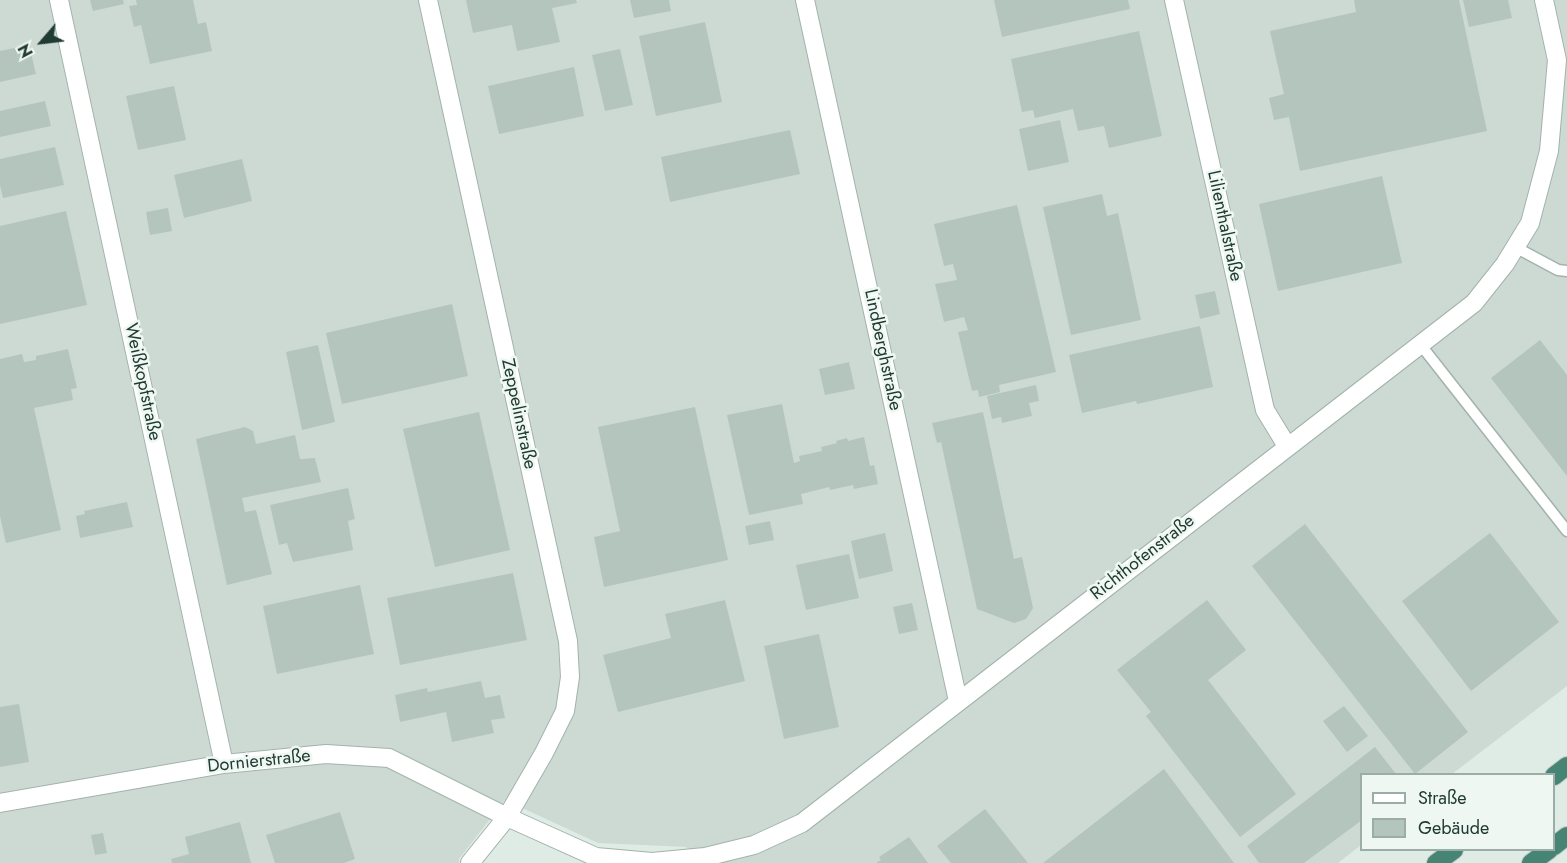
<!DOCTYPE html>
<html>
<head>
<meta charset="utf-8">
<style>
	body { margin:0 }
	#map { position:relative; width:1567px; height:863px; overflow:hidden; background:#dfebe5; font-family:Jost,sans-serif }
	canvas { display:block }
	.legend { position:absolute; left:1360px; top:773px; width:195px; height:78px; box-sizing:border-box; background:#eff7f3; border:2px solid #9caca6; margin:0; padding:8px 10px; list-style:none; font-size:18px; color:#203b33 }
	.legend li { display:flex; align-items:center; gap:12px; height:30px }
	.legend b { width:30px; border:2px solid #9caca6 }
	.north { position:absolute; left:12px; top:12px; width:60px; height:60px; -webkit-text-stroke:4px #eff7f3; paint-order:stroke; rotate:242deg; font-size:16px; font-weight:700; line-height:24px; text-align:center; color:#203b33 }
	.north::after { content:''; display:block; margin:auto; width:21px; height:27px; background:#203b33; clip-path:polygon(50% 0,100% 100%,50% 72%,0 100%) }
</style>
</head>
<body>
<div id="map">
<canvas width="1567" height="863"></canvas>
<ul class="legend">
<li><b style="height:8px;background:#fff"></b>Straße</li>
<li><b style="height:16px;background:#b4c5be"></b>Gebäude</li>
</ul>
<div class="north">N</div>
</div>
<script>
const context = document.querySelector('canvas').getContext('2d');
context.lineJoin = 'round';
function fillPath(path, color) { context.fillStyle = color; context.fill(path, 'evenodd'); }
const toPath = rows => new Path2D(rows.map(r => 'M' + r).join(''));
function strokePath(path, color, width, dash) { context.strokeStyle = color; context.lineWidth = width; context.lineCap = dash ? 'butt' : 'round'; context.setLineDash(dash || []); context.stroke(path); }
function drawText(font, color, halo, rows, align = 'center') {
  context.font = font + ' Jost,sans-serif'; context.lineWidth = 5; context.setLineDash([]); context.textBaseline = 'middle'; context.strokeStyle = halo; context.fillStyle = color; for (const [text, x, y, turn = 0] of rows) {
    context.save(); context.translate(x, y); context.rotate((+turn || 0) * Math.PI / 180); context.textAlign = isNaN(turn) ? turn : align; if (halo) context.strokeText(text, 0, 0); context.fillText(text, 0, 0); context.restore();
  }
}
const built = toPath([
	[0,0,1567,0,1567,686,1452,774,1362,774,1361,845,1338,863,701,863,686,847,598,843,505,800,459,859,459,863,0,863]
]);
const building = toPath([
	[90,0,123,0,124,4,93,11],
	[136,0,193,0,198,24,206,22,212,51,150,64,141,25,134,27,129,6,137,5],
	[466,0,576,0,577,3,552,8,560,42,517,51,512,25,473,33],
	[630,0,669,0,671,11,634,18],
	[994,0,1128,0,1130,9,1002,37],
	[1354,0,1459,0,1487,131,1300,171,1289,117,1274,120,1269,98,1284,94,1270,31,1356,12],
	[1463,0,1508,0,1512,18,1469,27],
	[705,22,722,102,656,116,639,36],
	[1139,31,1162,136,1109,148,1104,126,1078,131,1073,109,1035,118,1033,110,1022,112,1011,59],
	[29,45,36,74,0,82,0,51],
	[620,49,633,105,605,111,592,55],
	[574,67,584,116,499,134,488,86],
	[174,86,186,140,138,150,126,96],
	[45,101,51,126,0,137,0,111],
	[1060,120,1069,162,1028,171,1019,129],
	[790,130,800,174,670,202,661,157],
	[55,147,64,185,3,198,0,185,0,159],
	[242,159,252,201,184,218,174,175],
	[1382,176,1402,263,1278,291,1259,204],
	[1102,194,1107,216,1118,213,1141,320,1071,335,1043,207],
	[1017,205,1056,372,999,385,1000,392,979,397,978,390,972,391,958,332,968,330,964,317,944,322,935,284,957,280,953,264,944,266,934,224],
	[168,208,172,231,150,235,146,212],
	[66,211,87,305,0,324,0,226],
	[1215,291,1220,314,1200,319,1195,295],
	[452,304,468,376,342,404,326,333],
	[1200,326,1213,387,1137,404,1136,401,1082,413,1069,355],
	[1540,340,1567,375,1567,476,1491,378],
	[318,345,335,422,302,430,286,352],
	[68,349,77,388,71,389,73,400,34,408,61,530,6,543,0,516,0,359,22,354,24,362,36,360,36,356],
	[849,362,855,389,825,395,819,369],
	[1036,385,1039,401,1029,403,1032,416,1002,423,1001,417,992,419,987,396],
	[782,404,794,463,800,461,799,456,822,451,821,447,837,443,836,441,847,438,848,441,864,437,870,466,874,465,878,484,854,489,853,485,830,490,829,487,801,494,803,504,749,515,727,415],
	[695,407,728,560,604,587,594,537,620,531,598,427],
	[479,412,510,550,435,567,403,429],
	[983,412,1014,559,1022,557,1033,608,1026,619,1014,623,977,609,941,442,937,443,932,423],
	[245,427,253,431,256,444,295,435,300,459,315,458,321,482,242,498,245,512,256,510,272,574,227,585,196,439],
	[348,488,355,519,348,521,353,550,293,562,287,543,279,545,270,505],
	[127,502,133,527,80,538,76,516,85,514,84,511],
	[770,521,774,540,749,545,745,526],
	[1305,524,1468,732,1415,774,1252,566],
	[885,533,893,571,859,579,851,541],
	[1490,533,1559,622,1471,691,1402,601],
	[849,554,859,598,806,610,796,565],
	[513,573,527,640,400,665,387,598],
	[360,585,374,654,277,674,263,606],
	[725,600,745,681,618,712,603,655,671,638,665,614],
	[1207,600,1246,650,1208,680,1296,794,1240,837,1146,716,1151,712,1117,670],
	[912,603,918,630,899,634,893,607],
	[819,634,839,727,784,739,764,646],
	[481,681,485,698,500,695,505,718,491,720,494,733,452,742,446,712,400,722,395,695,427,688,428,692],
	[19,704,29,762,0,767,0,707],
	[1344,706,1368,736,1347,752,1323,721],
	[1375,747,1396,774,1362,774,1362,820,1304,863,1259,863,1247,846],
	[1164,769,1234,863,1043,863],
	[985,809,1028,863,951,863,937,846],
	[340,812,355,859,344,863,275,863,266,835],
	[240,822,251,863,172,863,171,859,189,854,185,837],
	[103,833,107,853,95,855,91,835],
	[909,837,928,863,876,863,881,860,879,857]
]);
const service = toPath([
	[1515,247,1558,270,1567,271],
	[1420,344,1567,531]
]);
const minor = toPath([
	[59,0,224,764],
	[428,0,568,641,570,677,565,711,544,753,507,817,470,863],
	[805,0,958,701],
	[1174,0,1265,410,1287,446],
	[0,803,224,764,326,754,389,758,507,817,596,857,652,862,705,857,754,845,802,823,1474,303,1505,264,1530,223,1549,151,1557,60,1544,0]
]);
const trunk = toPath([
	[1554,776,1567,766],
	[1554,846,1567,836],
	[1436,863,1454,850],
	[1531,863,1549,850]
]);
const streetNames = [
	["Lilienthalstraße",1224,226,78],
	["Lindberghstraße",882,350,78],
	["Weißkopfstraße",142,382,78],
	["Zeppelinstraße",518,414,78],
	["Richthofenstraße",1143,558,-38],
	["Dornierstraße",259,762,-6]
];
fillPath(built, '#cddad4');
fillPath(building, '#b4c5be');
strokePath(service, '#a2b3ac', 13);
strokePath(minor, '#a2b3ac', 20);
strokePath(trunk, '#c1c8c6', 20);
strokePath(service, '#fff', 10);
strokePath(minor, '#fff', 18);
strokePath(trunk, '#468474', 18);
drawText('18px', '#203b33', '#eff7f3', streetNames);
</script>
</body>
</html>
